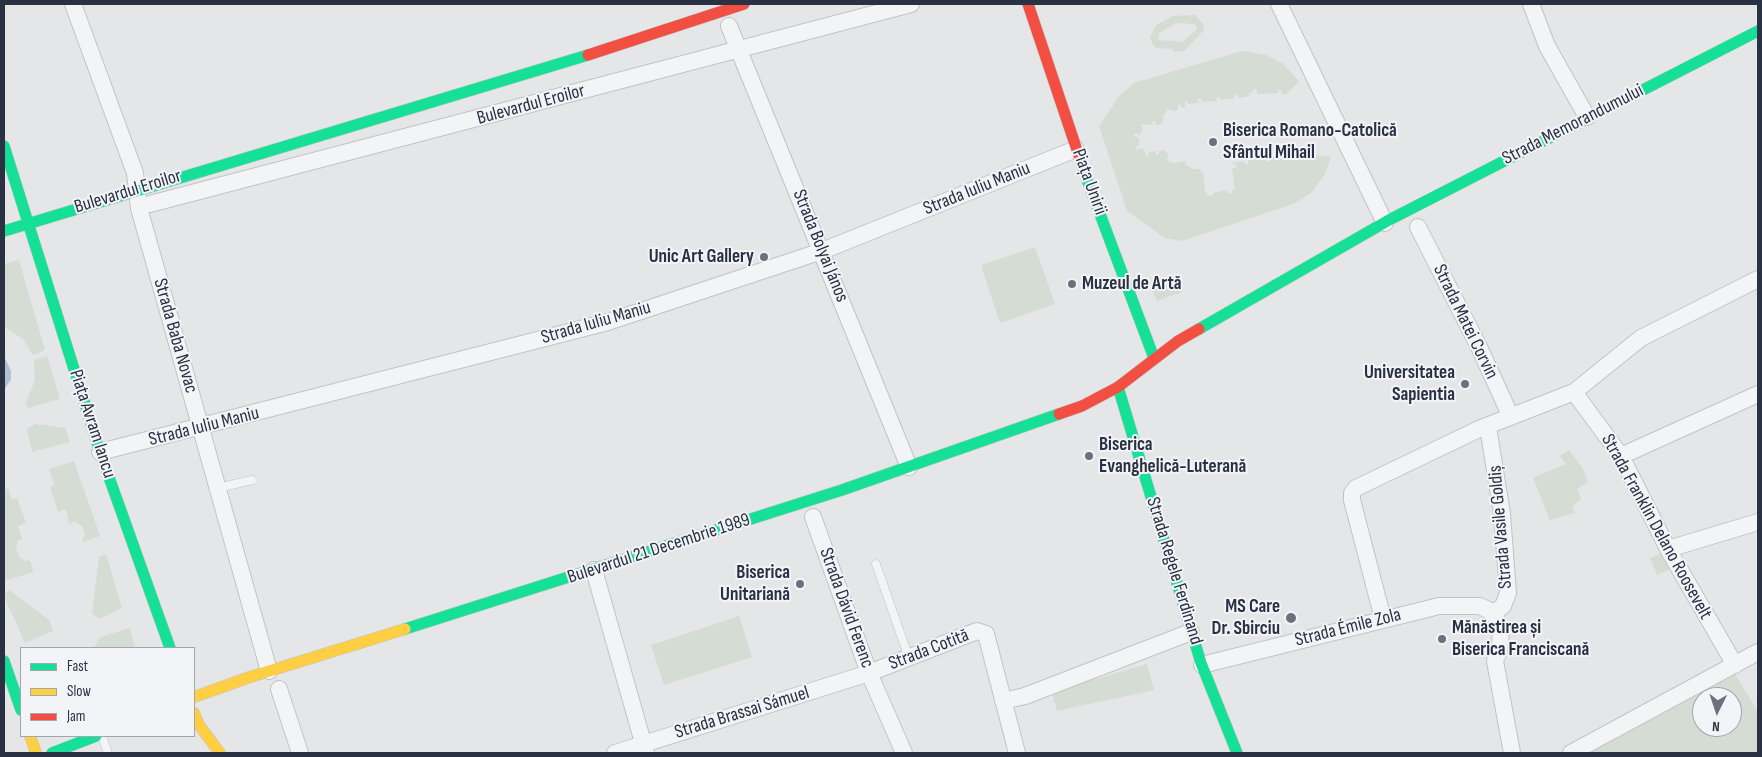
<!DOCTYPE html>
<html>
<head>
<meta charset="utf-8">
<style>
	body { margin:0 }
	#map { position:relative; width:1762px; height:757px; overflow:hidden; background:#e4e6e8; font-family:"Sofia Sans Condensed",sans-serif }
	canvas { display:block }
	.frame { position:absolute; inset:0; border:5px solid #2a3142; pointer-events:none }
	.legend { position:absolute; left:20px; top:647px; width:175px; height:90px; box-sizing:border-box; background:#f2f4f8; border:1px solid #a2a6af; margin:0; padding:6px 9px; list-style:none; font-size:15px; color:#2a3142 }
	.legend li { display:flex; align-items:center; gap:10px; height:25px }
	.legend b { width:25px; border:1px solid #a2a6af }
	.north { position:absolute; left:1692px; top:687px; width:50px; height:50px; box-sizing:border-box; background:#f2f4f8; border:1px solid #a2a6af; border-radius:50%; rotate:184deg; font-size:14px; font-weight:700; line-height:20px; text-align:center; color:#2a3142 }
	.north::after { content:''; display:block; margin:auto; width:18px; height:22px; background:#6b707c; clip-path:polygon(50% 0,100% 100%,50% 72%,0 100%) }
</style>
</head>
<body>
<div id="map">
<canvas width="1762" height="757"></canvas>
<div class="frame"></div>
<ul class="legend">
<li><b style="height:6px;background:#16e098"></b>Fast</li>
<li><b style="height:6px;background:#ffcf43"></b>Slow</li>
<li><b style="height:6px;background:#f24e42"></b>Jam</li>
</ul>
<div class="north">N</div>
</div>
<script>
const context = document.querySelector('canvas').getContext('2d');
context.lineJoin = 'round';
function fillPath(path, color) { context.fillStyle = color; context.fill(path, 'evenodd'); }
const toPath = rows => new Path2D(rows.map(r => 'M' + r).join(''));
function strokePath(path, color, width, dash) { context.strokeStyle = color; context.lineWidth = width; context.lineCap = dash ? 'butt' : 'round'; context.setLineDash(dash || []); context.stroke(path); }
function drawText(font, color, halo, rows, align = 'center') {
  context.font = font + ' "Sofia Sans Condensed",sans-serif'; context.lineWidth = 4; context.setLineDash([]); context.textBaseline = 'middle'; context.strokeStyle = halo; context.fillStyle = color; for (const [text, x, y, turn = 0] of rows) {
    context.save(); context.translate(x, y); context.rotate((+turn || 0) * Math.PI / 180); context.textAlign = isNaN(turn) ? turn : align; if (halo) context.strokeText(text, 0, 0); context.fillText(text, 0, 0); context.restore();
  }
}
const green = toPath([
	[1195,15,1203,24,1204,30,1184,51,1174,52,1172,49,1156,48,1153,45,1150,37,1156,25,1173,16],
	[1176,23,1195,24,1197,29,1182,42,1158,40,1159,33],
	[1242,51,1266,55,1282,63,1299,81,1287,94,1282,94,1281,90,1278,90,1278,93,1257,94,1257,89,1254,89,1253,92,1249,93,1250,96,1238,98,1238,95,1235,95,1235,98,1221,100,1220,97,1217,97,1217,101,1202,102,1201,99,1198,99,1198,103,1188,104,1188,102,1185,102,1185,107,1182,108,1181,105,1178,105,1178,110,1172,111,1170,109,1167,110,1164,116,1161,115,1164,118,1162,124,1156,125,1155,121,1152,121,1153,125,1141,124,1143,129,1140,135,1135,133,1133,136,1139,138,1139,145,1136,147,1137,150,1141,148,1146,152,1145,156,1148,157,1149,152,1156,151,1156,155,1159,154,1159,151,1164,150,1169,155,1167,159,1168,161,1174,163,1185,161,1186,165,1193,169,1200,169,1201,172,1203,172,1205,191,1209,196,1213,195,1213,193,1227,190,1228,194,1232,193,1232,190,1235,189,1232,168,1236,168,1236,165,1232,163,1244,161,1245,164,1248,164,1248,160,1266,158,1266,161,1270,161,1270,157,1284,156,1285,160,1288,160,1289,156,1293,155,1293,152,1331,157,1325,174,1311,193,1293,204,1182,241,1165,238,1127,211,1099,126,1120,95,1134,83],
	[1035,247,1055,304,1000,323,981,265],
	[19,260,45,350,33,355,23,339,4,327,4,264],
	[1179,285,1182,292,1157,301,1152,290,1163,286,1165,290],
	[47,356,60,399,28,408,26,402,35,380,34,360],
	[35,424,65,428,70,442,32,452,27,429],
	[1569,450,1583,469,1588,482,1577,489,1581,499,1572,506,1575,513,1550,520,1533,478,1566,464,1560,456],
	[74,461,100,536,82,542,85,534,82,526,75,521,69,524,66,509,58,512,50,487,55,485,49,469],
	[8,488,12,500,17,498,26,523,18,526,22,539,18,540,16,548,19,557,25,561,30,560,33,572,4,581,4,490],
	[1665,552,1673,568,1657,575,1650,558],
	[106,554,122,608,99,619,92,613,99,557],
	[9,590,49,620,53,631,25,643,4,596],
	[739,616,752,657,664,685,651,645],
	[130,628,135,648,94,648,100,637],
	[1147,664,1154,690,1057,711,1052,692],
	[1732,669,1758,712,1758,753,1574,753],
	[1702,697,1732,697,1732,727,1702,727]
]);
const water = toPath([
	[4,356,11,371,11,379,4,390]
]);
const lane = toPath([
	[218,488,252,480],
	[876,564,909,658],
	[102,736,108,753]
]);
const street = toPath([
	[73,4,135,173,139,208,269,671],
	[1279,4,1385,223],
	[1531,4,1547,46,1587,117],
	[729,26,909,467],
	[150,204,911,4],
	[1418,227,1479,347,1511,417],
	[1574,392,1621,456,1668,549,1735,665],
	[1488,427,1502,514,1508,593,1503,606,1494,613,1501,632,1499,651,1495,661,1512,753],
	[100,452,608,322,822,251,1076,149],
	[1621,456,1758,394],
	[813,517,869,673,904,753],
	[1668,549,1758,522],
	[594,570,646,753],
	[1383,619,1352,500,1352,493,1356,488,1479,429,1574,392,1641,338,1758,279],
	[1202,665,1439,606,1480,606,1494,613],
	[279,689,300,753],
	[1003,701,1025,696,1191,632],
	[615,753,869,673,977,631,986,634,1017,753],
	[1571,753,1758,652]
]);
const fast = toPath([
	[4,146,100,452,170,648],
	[1085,174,1154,358],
	[4,231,588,55],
	[1199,329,1389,220,1758,31],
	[1118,387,1201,663,1237,753],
	[405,629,842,490,1059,414],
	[4,661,21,710],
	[52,753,96,736]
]);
const slow = toPath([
	[194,697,250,677,405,629],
	[194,713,199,725,220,753],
	[30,736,36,753]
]);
const jam = toPath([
	[1028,4,1085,174],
	[588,55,744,4],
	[1059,414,1082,406,1118,387,1178,341,1199,329]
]);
const markers = [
	[1213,142,5,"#6b707c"],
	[764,257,5,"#6b707c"],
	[1072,284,5,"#6b707c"],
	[1465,384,5,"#6b707c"],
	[1089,456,5,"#6b707c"],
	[800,584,5,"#6b707c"],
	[1291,618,6,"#6b707c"],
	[1442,639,5,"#6b707c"]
];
const streetNames = [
	["Bulevardul Eroilor",531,105,-15],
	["Strada Memorandumului",1573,125,-27],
	["Piața Unirii",1089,182,70],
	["Strada Iuliu Maniu",977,189,-22],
	["Bulevardul Eroilor",128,192,-17],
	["Strada Bolyai János",820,246,68],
	["Strada Matei Corvin",1465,322,64],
	["Strada Iuliu Maniu",596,323,-16],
	["Strada Baba Novac",175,336,74],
	["Piața Avram Iancu",92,424,72],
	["Strada Iuliu Maniu",204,427,-14],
	["Strada Vasile Goldiș",1501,527,-95],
	["Strada Franklin Delano Roosevelt",1656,527,61],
	["Bulevardul 21 Decembrie 1989",659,549,-18],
	["Strada Regele Ferdinand",1174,571,73],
	["Strada Dávid Ferenc",846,608,70],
	["Strada Émile Zola",1348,628,-14],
	["Strada Cotită",929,650,-21],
	["Strada Brassai Sámuel",742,713,-17]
];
const poiNames = [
	["Biserica Romano-Catolică",1223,131],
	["Sfântul Mihail",1223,153],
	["Unic Art Gallery",754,257,"right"],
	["Muzeul de Artă",1082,284],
	["Universitatea",1455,373,"right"],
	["Sapientia",1455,395,"right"],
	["Biserica",1099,445],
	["Evanghelică-Luterană",1099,467],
	["Biserica",790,573,"right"],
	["Unitariană",790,595,"right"],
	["MS Care",1280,607,"right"],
	["Dr. Sbirciu",1280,629,"right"],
	["Mănăstirea și",1452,628],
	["Biserica Franciscană",1452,650]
];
fillPath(green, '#d4dcd4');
fillPath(water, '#b3c0d3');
strokePath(lane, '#c1c3c6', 9);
strokePath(street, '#c1c3c6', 18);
strokePath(fast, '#c1c3c6', 12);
strokePath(slow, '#c1c3c6', 12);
strokePath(jam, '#c1c3c6', 12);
strokePath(lane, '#f3f4f6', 8);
strokePath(street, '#f3f4f6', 16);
strokePath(fast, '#16e098', 11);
strokePath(slow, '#ffcf43', 11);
strokePath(jam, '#f24e42', 11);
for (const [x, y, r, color] of markers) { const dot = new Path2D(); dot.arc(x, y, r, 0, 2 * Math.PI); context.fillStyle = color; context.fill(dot); strokePath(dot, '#f2f4f8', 2); }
drawText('19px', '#2a3142', '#f2f4f8', streetNames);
drawText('bold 19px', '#2a3142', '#f2f4f8', poiNames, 'left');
</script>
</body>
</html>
